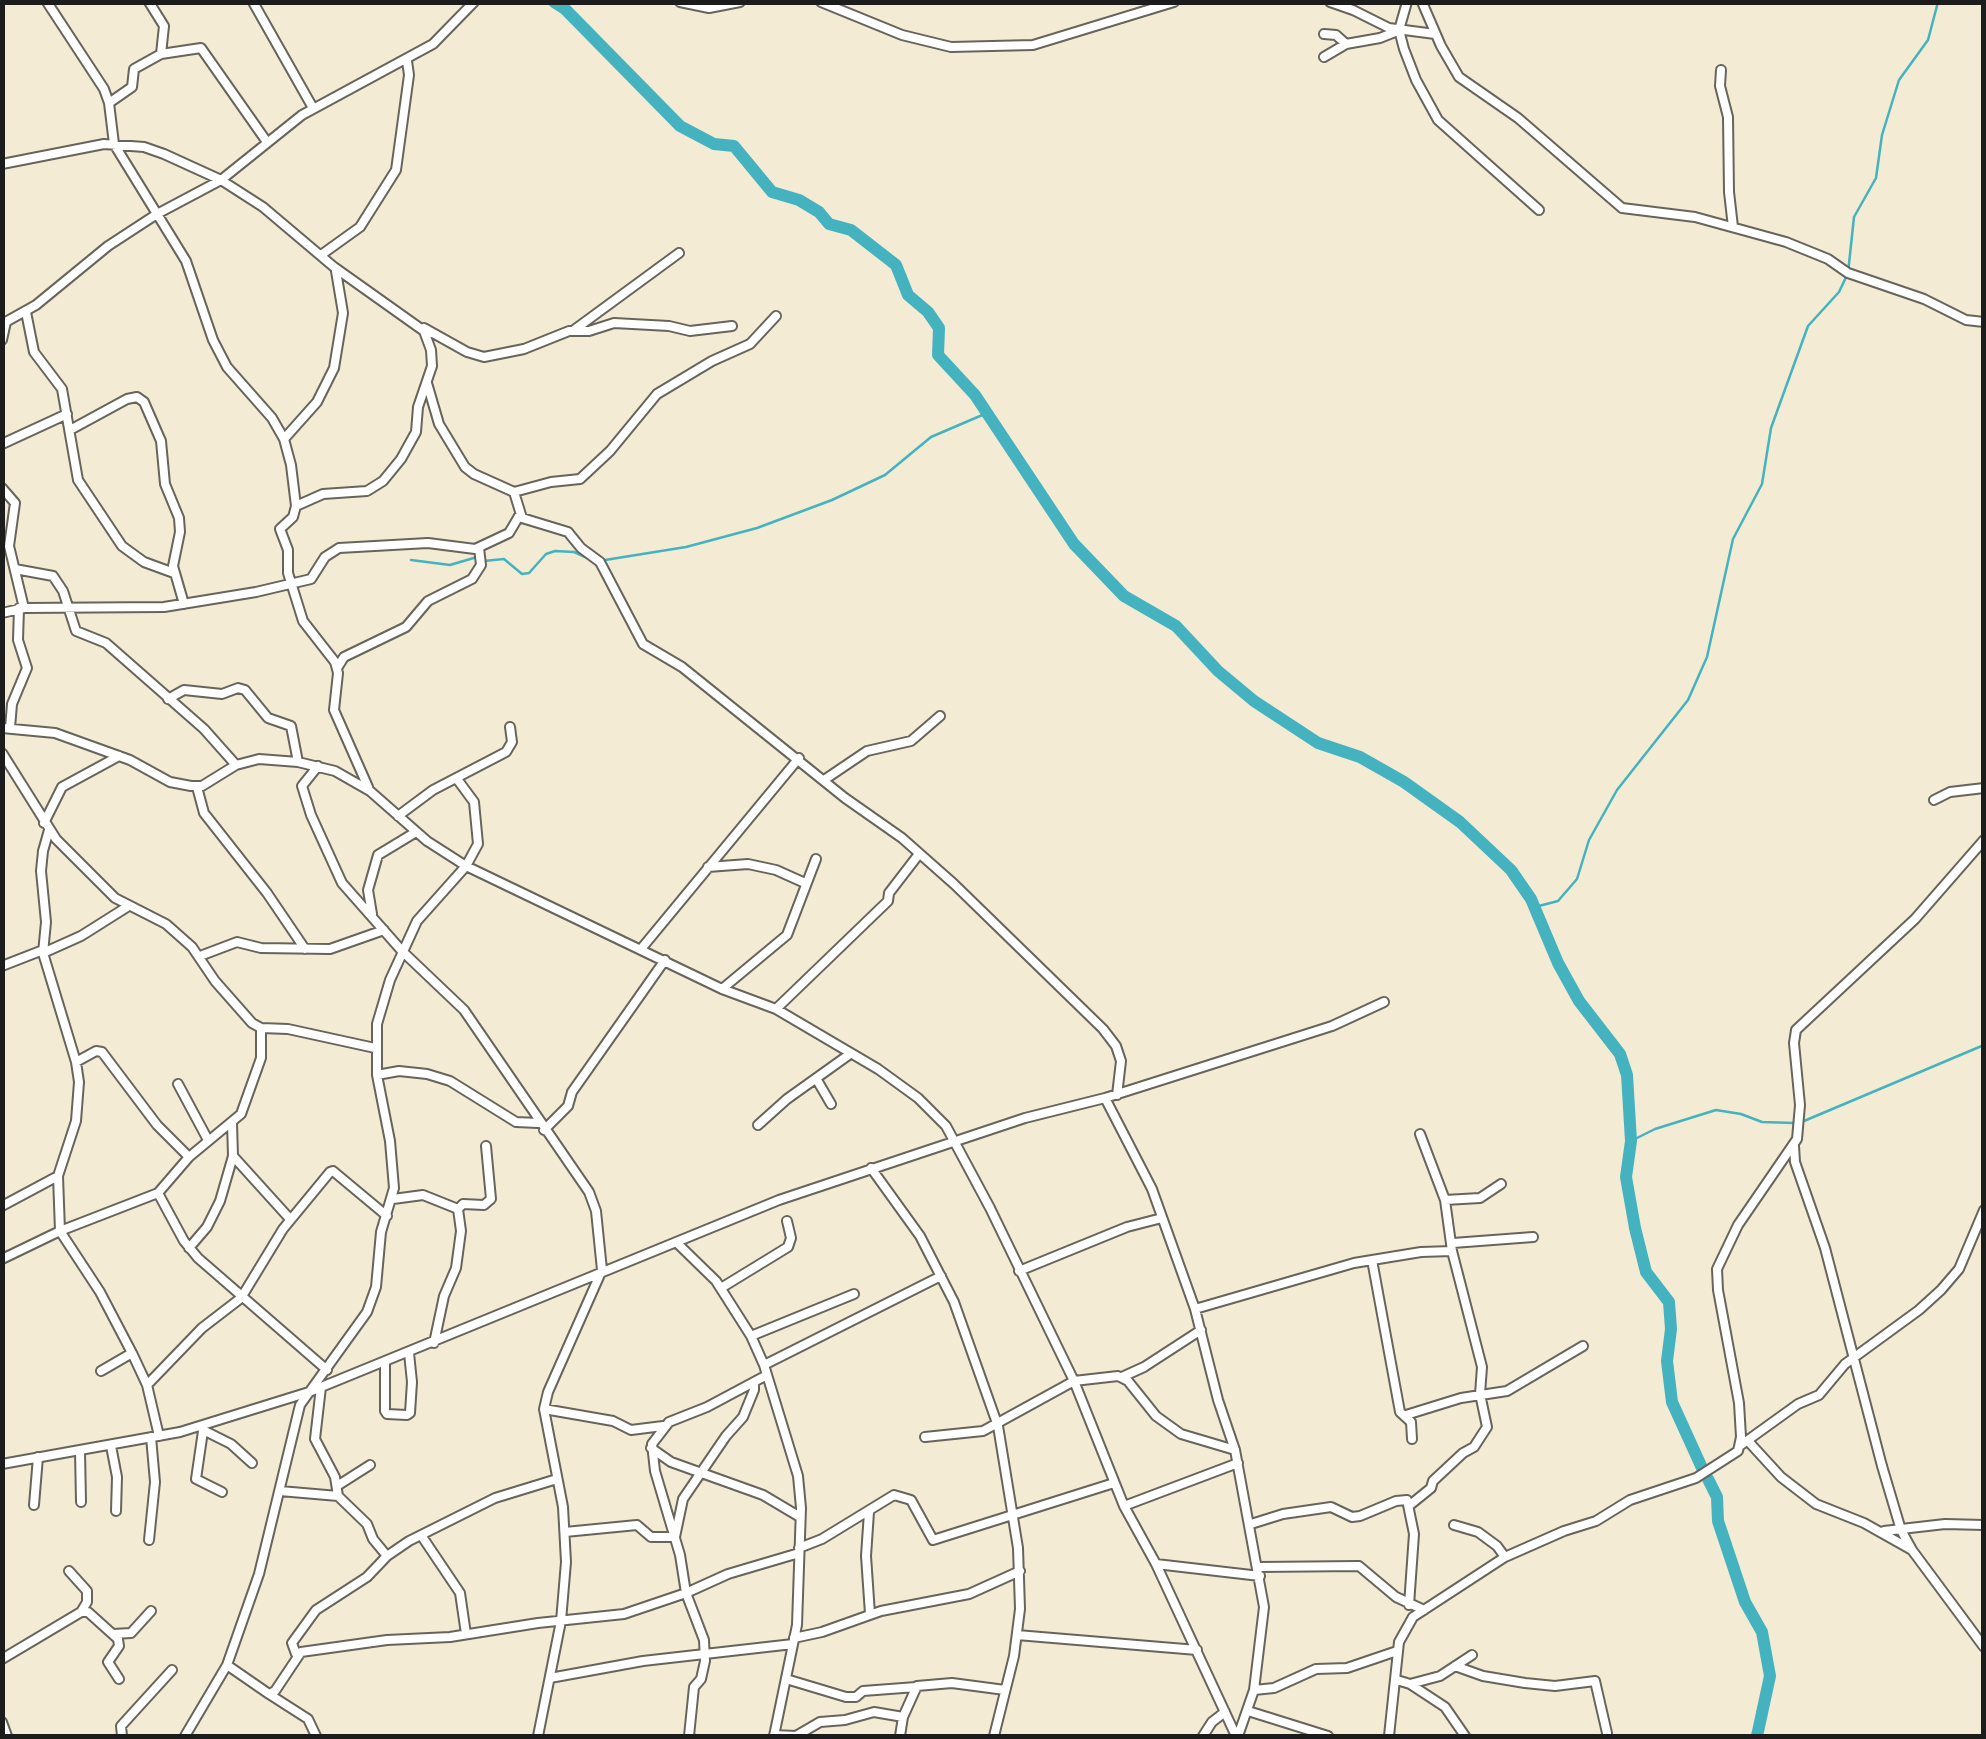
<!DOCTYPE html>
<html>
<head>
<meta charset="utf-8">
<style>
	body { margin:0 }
	#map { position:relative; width:1986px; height:1739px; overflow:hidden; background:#f3ebd4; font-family:"Playpen Sans",sans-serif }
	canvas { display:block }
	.frame { position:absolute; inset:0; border:5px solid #1c1c1c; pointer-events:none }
</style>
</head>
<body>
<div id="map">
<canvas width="1986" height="1739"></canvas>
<div class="frame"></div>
</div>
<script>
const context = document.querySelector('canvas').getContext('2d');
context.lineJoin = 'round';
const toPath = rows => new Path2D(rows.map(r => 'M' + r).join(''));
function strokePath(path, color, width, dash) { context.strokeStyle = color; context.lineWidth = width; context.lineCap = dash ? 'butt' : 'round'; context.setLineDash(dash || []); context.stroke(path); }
const stream = toPath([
	[411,560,450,565,477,557],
	[605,560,686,547,757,528,832,500,885,475,931,437,987,413],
	[484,561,504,559,522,574,529,573,546,554,555,551,574,552,592,560],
	[1535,907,1558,901,1577,879,1589,840,1617,790,1688,700,1707,657,1733,539,1762,484,1771,428,1808,326,1839,292,1848,273,1854,217,1876,178,1882,135,1899,80,1928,40,1938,2],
	[1804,1121,1984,1045],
	[1631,1141,1655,1129,1716,1110,1741,1114,1762,1122,1794,1123]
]);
const river = toPath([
	[554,2,565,9,680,126,714,144,734,146,772,192,799,200,819,212,829,224,851,230,896,265,908,295,928,312,939,328,938,355,975,395,1074,544,1124,596,1176,626,1218,671,1254,701,1318,743,1360,757,1404,782,1460,822,1511,870,1531,899,1558,963,1579,1001,1620,1054,1627,1075,1631,1141,1626,1177,1635,1228,1646,1272,1669,1302,1671,1329,1667,1361,1672,1402,1702,1468],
	[1708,1479,1717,1497,1718,1521,1745,1602,1762,1632,1770,1676,1757,1736]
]);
const minor = toPath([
	[47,2,104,89,109,103,114,144,186,261,213,340,227,367,272,418,284,439,291,465,296,506,293,517,280,529,288,550,288,573,303,621,335,662,338,673,334,710,368,787],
	[149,2,164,26,161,54,201,48,267,142],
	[253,2,313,108],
	[680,2,709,8,740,2],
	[821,2,902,35,951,47,1033,45,1174,2],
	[1330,2,1353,10,1389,28,1435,34],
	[1407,2,1399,30,1404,49,1416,80,1438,120,1539,210],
	[1422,2,1441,46,1459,77,1518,118,1622,208,1695,217,1786,242,1828,259,1848,273,1924,299,1966,320,1984,322],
	[1324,34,1336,35,1346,44],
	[1324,57,1346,44,1380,38,1395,32],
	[1721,70,1720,86,1728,117,1729,192,1733,227],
	[109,103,132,87,134,69,161,54],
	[2,164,104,144,144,147,164,154,221,180,263,207,334,267,424,331,431,350,432,366,418,407,416,432,401,459,383,481,367,491,323,494,296,506],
	[321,255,360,227,396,170,409,75,407,61],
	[26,312,34,352,62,389,78,480,122,546,144,562,174,573],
	[2,324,36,305,108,246,157,214,221,180,302,115,433,44,474,2],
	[424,328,467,352,484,357,524,349,569,331,589,331,614,323,669,326,690,331,732,326],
	[574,330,679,253],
	[2,340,6,322],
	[427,383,439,424,465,467,474,474,514,492,522,518,568,532,581,548,600,562,643,644,682,667,845,798,902,838,954,884,1103,1029,1116,1046,1121,1061,1117,1095],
	[70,430,127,399,137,397,144,402,161,441,165,484,179,518,180,532,173,566,184,604],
	[284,439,317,402,334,368,343,313,336,271],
	[2,444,67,414],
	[2,488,15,503,9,546,24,608],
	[514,492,551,482,580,479,610,451,657,394,712,361,750,344,776,316],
	[15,569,53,576,63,591,76,631,106,643,204,729,236,765],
	[2,613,24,608,164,607,256,592,311,579,325,557,339,548,428,543,475,549,509,533,519,516],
	[337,668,344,657,406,627,428,601,472,579,481,565,479,548],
	[168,699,184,690,222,694,238,688,245,690,268,718,291,726,298,762],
	[2,728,55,733,130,760,170,782,191,786,202,786,236,765,259,759,298,762,335,771,370,791,427,841,466,866,722,989,776,1009,878,1069,918,1098,946,1126,990,1208,1074,1381,1124,1506,1156,1564,1236,1736],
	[10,728,12,704,27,668,18,640,19,608],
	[2,753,56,839,115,898,166,924,192,947,215,981,252,1023,261,1028,288,1029,375,1048],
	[318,766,302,786,311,815,342,883,402,951,464,1010,589,1192,596,1211,602,1270,548,1392,544,1409,563,1507,566,1562,561,1621,538,1736],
	[824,780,867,751,911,741,940,716],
	[197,787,204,813,267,893,305,949],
	[1934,800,1950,792,1984,788],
	[398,816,433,790,506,752,512,742,510,727],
	[44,823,62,787,119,756],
	[49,830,43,851,41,871,46,922,43,953,76,1062,79,1082,76,1121,58,1176,60,1231,100,1292,132,1353,147,1385,159,1436],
	[708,867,748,864,776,870,805,883],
	[372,914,368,890,378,855,416,832],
	[641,949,799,758],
	[43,953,81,936,127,907],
	[200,956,237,942,261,948,330,949,384,930],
	[2,966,43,950],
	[722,989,787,935,816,859],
	[776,1009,888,901,889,893,919,854],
	[76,1062,96,1051,102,1052,157,1125,189,1157],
	[377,1075,399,1071,427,1074,450,1081,516,1122,538,1123],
	[817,1080,831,1104],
	[178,1084,208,1140],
	[1105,1098,1152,1189,1195,1309,1218,1400,1235,1450,1264,1607,1254,1690,1238,1736],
	[758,1125,787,1099,850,1054],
	[544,1130,568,1106,572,1092,665,960],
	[1794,1146,1795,1162,1825,1248,1882,1466,1901,1530,1912,1550],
	[233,1156,290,1219],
	[871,1168,920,1236,954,1302,998,1426,1018,1548,1020,1609,1014,1656,994,1736],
	[158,1193,184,1241,198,1258,327,1370],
	[393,1199,423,1195,458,1209,461,1231,456,1268,444,1296,434,1343],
	[1445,1200,1480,1198,1501,1184],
	[2,1206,58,1176],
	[458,1209,463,1204,484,1205,491,1199,486,1146],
	[676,1242,716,1281,751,1336,764,1365,798,1476,801,1508,797,1625,774,1736],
	[1453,1243,1533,1237],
	[189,1248,207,1227,220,1201,233,1156,232,1123],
	[2,1259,60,1231,158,1193,189,1157,241,1114,261,1058,261,1028],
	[1372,1260,1400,1412,1411,1422,1412,1439],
	[1019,1271,1127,1227,1162,1218],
	[721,1288,788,1247,791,1238,787,1221],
	[1195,1309,1354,1263,1421,1252,1452,1251],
	[751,1336,854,1294],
	[385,1362,385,1411,387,1414,407,1415,410,1413,412,1382,409,1353],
	[764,1365,941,1276],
	[101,1371,132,1353],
	[1122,1377,1144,1367,1201,1330],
	[147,1385,202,1328,241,1298,283,1229,330,1172,333,1171,387,1216],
	[321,1387,315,1439,335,1477,338,1496],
	[544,1409,613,1421,631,1430,663,1426],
	[1406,1415,1461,1398,1507,1391,1583,1346],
	[203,1430,231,1444,252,1463],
	[203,1431,196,1479,222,1492],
	[925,1437,983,1431,1074,1381,1118,1376,1128,1381,1156,1416,1181,1434,1235,1450],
	[1748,1441,1781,1477,1816,1504,1864,1523,1912,1550,1984,1647],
	[1741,1445,1798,1404,1819,1395,1845,1364,1919,1310,1941,1290,1959,1269,1984,1210],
	[111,1446,117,1477,116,1511],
	[651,1448,671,1462,763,1495,800,1517],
	[80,1451,81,1502],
	[2,1464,180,1432,309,1392,779,1200,1025,1118,1105,1098,1332,1026,1384,1002],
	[337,1486,370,1465],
	[280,1491,338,1496,367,1524,373,1539,387,1556],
	[34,1505,38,1457],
	[1410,1505,1431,1488,1433,1481,1463,1453,1474,1447,1487,1427,1480,1394,1482,1367,1452,1251,1445,1200,1420,1134],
	[1124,1506,1238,1463],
	[869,1512,866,1556,870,1614],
	[1251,1524,1283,1514,1331,1507,1352,1517,1360,1516,1396,1501,1407,1500,1414,1534,1409,1605],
	[1454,1525,1478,1532,1497,1546,1505,1557],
	[1884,1531,1945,1524,1984,1525],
	[565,1532,637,1525,651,1537,675,1537,683,1499,726,1436,743,1417,754,1390,754,1382],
	[421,1535,460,1593,466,1634],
	[149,1540,155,1482,151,1437],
	[799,1548,822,1539,894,1495,911,1500,933,1540,1114,1483],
	[1156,1564,1260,1576],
	[1259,1567,1359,1566,1396,1597,1424,1610],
	[81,1612,88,1612,118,1639,119,1646,108,1662,119,1679],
	[113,1634,131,1633,151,1611],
	[1017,1635,1197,1650],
	[794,1638,822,1632,881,1611,969,1594,1020,1571],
	[296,1654,292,1643,316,1610,367,1577,387,1556,409,1541,495,1498,557,1479],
	[2,1659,81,1612,87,1602,87,1591,69,1571],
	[227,1665,269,1694,275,1691,301,1652,387,1640,450,1637,538,1623,624,1614,686,1593,728,1574,799,1553],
	[1455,1666,1483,1676,1525,1683,1555,1686,1595,1681,1607,1733],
	[550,1678,643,1661,793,1644],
	[786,1679,846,1697,856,1697,863,1691,916,1687],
	[1397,1680,1410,1684,1445,1707,1465,1736],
	[1410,1684,1440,1676,1472,1655],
	[1254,1690,1274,1688,1316,1669,1347,1668,1397,1651],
	[269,1694,308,1719,316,1736],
	[1248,1711,1328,1736],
	[2,1722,7,1736],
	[774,1735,796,1736,820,1722,845,1720,874,1712,903,1717],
	[122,1736,121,1726,172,1670],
	[185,1736,227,1665,259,1574,300,1405,367,1312,376,1287,381,1232,394,1188,390,1141,377,1075,377,1024,390,980,417,921,466,866,478,844,474,802,457,779],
	[689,1736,694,1687,701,1679,705,1661,704,1640,686,1593,680,1555,655,1471,652,1444,669,1422,707,1407,767,1375],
	[900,1736,903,1717,917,1686,952,1683,1005,1690],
	[1203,1736,1212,1722,1225,1712],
	[1389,1736,1399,1642,1413,1617,1505,1557,1564,1531,1596,1521,1630,1500,1696,1478,1738,1451,1741,1437,1739,1403,1718,1290,1717,1269,1738,1225,1797,1139,1800,1105,1794,1043,1796,1030,1915,919,1984,840]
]);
strokePath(stream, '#44b3bf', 2.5);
strokePath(river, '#44b3bf', 12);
strokePath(minor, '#67645c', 12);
strokePath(minor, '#fff', 8);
</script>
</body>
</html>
